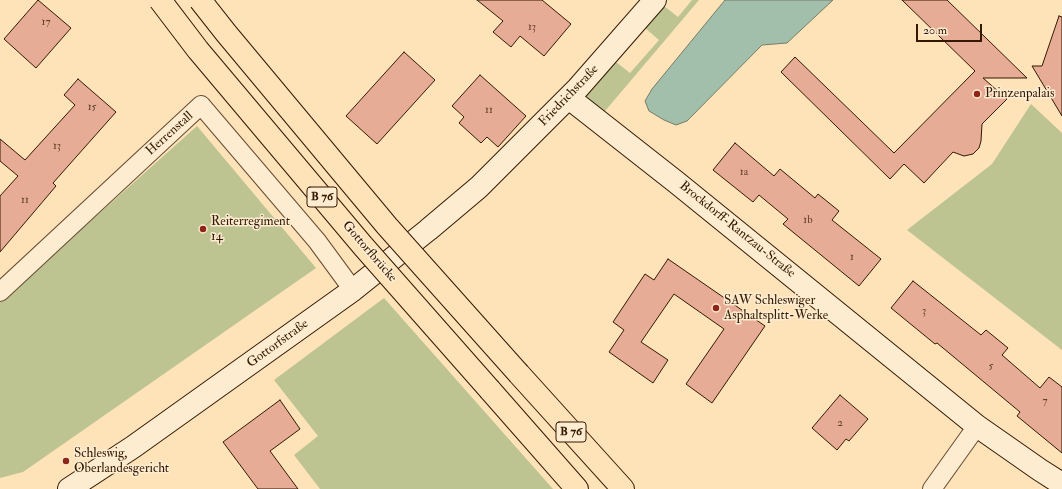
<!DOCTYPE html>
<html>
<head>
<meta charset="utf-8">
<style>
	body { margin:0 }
	#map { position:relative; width:1062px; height:489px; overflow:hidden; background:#fee2b8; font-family:"IM FELL Double Pica",serif }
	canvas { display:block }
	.scale { position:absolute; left:916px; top:24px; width:66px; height:18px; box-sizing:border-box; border:2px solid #331903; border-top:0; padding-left:5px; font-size:12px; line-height:14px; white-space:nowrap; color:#331903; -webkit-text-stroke:3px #feecd1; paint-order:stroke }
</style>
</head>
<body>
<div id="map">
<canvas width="1062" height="489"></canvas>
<div class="scale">20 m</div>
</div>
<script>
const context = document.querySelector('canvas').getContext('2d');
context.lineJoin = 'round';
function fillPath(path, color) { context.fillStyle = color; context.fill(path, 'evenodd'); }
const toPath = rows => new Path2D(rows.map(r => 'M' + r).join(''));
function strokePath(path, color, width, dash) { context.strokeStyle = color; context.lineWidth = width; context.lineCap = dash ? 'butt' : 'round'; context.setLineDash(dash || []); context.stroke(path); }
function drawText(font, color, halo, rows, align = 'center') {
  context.font = font + ' "IM FELL Double Pica",serif'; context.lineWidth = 3; context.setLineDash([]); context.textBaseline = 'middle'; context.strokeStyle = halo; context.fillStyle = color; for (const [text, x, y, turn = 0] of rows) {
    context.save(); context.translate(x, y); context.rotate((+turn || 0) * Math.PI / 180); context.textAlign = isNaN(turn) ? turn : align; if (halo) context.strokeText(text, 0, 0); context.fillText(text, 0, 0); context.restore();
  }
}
const green = toPath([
	[692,0,699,0,600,117,583,99,616,62,630,73,659,40,645,28,664,6,678,17],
	[1031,104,1062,133,1062,350,907,230,992,164],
	[197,126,316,268,23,472,0,478,0,302],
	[384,298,553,489,320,489,294,455,318,436,274,380]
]);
const water = toPath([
	[725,0,833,0,787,43,762,45,687,121,676,125,664,120,649,111,645,101,652,89,725,0]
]);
const building = toPath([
	[38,0,71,28,36,68,4,39,38,0],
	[477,0,542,0,571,24,544,56,520,36,511,47,493,32,503,21,477,0],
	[902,0,947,0,1027,78,983,78,1007,99,982,124,981,141,979,148,973,154,964,156,953,152,924,183,904,164,890,179,781,72,795,57,894,153,975,71,902,0],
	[1059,16,1062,17,1062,116,1032,66,1042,66,1059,16],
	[404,52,435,80,377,144,346,116,404,52],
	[480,75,526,116,498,147,487,137,481,143,459,123,464,117,452,106,480,75],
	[78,79,116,112,53,183,56,186,0,252,0,196,18,176,0,161,0,139,25,160,75,105,64,95,78,79],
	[735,143,774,176,780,169,815,198,818,194,839,211,832,220,881,259,859,286,783,224,788,219,759,195,753,202,713,170,735,143],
	[668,259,765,326,712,403,686,384,724,329,674,294,641,342,668,360,653,383,609,352,624,330,613,322,645,274,654,280,668,259],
	[913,281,981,335,986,330,1008,348,1002,355,1040,388,1049,377,1062,387,1062,453,1017,416,1020,412,937,343,935,344,891,308,913,281],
	[840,395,868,419,849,441,846,439,837,450,812,428,840,395],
	[280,400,300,429,270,451,298,489,258,489,223,442,280,400]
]);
const street = toPath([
	[0,292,201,105,317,241,353,290],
	[932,489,977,426]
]);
const secondary = toPath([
	[569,98,676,182,977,426,1040,470,1062,484],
	[69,489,133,447,353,290,428,230,479,187,578,88,655,0]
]);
const highway = toPath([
	[519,374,623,489],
	[490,390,577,489]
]);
const highwayBridge = toPath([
	[160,0,198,50,363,246,490,390],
	[200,0,226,33,387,226,519,374]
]);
const markers = [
	[977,94,4,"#8f2418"],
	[203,229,4,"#8f2418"],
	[716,308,4,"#8f2418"],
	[66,461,4,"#8f2418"]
];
const numberNames = [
	["17",46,23],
	["13",532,28],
	["15",92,108],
	["11",489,111],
	["13",57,147],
	["1a",744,173],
	["11",25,201],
	["1b",808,221],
	["1",852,258],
	["3",924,312],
	["5",991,367],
	["7",1045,402],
	["2",840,424]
];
const shields = [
	[322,197,30],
	[571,432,30]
];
const shieldNames = [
	["B 76",322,197],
	["B 76",571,432]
];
const poiNames = [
	["Prinzenpalais",985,94],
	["Reiterregiment",211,222],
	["14",211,237],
	["SAW Schleswiger",724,301],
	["Asphaltsplitt-Werke",724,316],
	["Schleswig,",74,454],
	["Oberlandesgericht",74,469]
];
const streetNames = [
	["Friedrichstraße",569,96,-46],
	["Herrenstall",170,134,-42],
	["Brockdorff-Rantzau-Straße",737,230,39],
	["Gottorfbrücke",369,252,49],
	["Gottorfstraße",278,344,-36]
];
fillPath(green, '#bdc491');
fillPath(water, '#a1bfaa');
strokePath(water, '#757d67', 1);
fillPath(building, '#e7ac95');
strokePath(building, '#331903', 1);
strokePath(street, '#664b30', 20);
strokePath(secondary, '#331903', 24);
strokePath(highway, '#331903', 24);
strokePath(street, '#feecd1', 18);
strokePath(secondary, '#feecd1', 22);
strokePath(highway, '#fee2b8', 22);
strokePath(highwayBridge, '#331903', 24, []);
strokePath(highwayBridge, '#fee2b8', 22);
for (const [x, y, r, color] of markers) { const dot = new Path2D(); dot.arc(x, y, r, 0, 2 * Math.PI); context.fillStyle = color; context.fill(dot); strokePath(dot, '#feecd1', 1.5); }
drawText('11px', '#603e28', null, numberNames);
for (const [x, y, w] of shields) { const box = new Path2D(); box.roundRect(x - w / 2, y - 10, w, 20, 3); context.fillStyle = '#feecd1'; context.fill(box); strokePath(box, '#331903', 1); }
drawText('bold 12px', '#331903', null, shieldNames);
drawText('13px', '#331903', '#feecd1', poiNames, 'left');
drawText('13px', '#331903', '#feecd1', streetNames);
</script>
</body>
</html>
